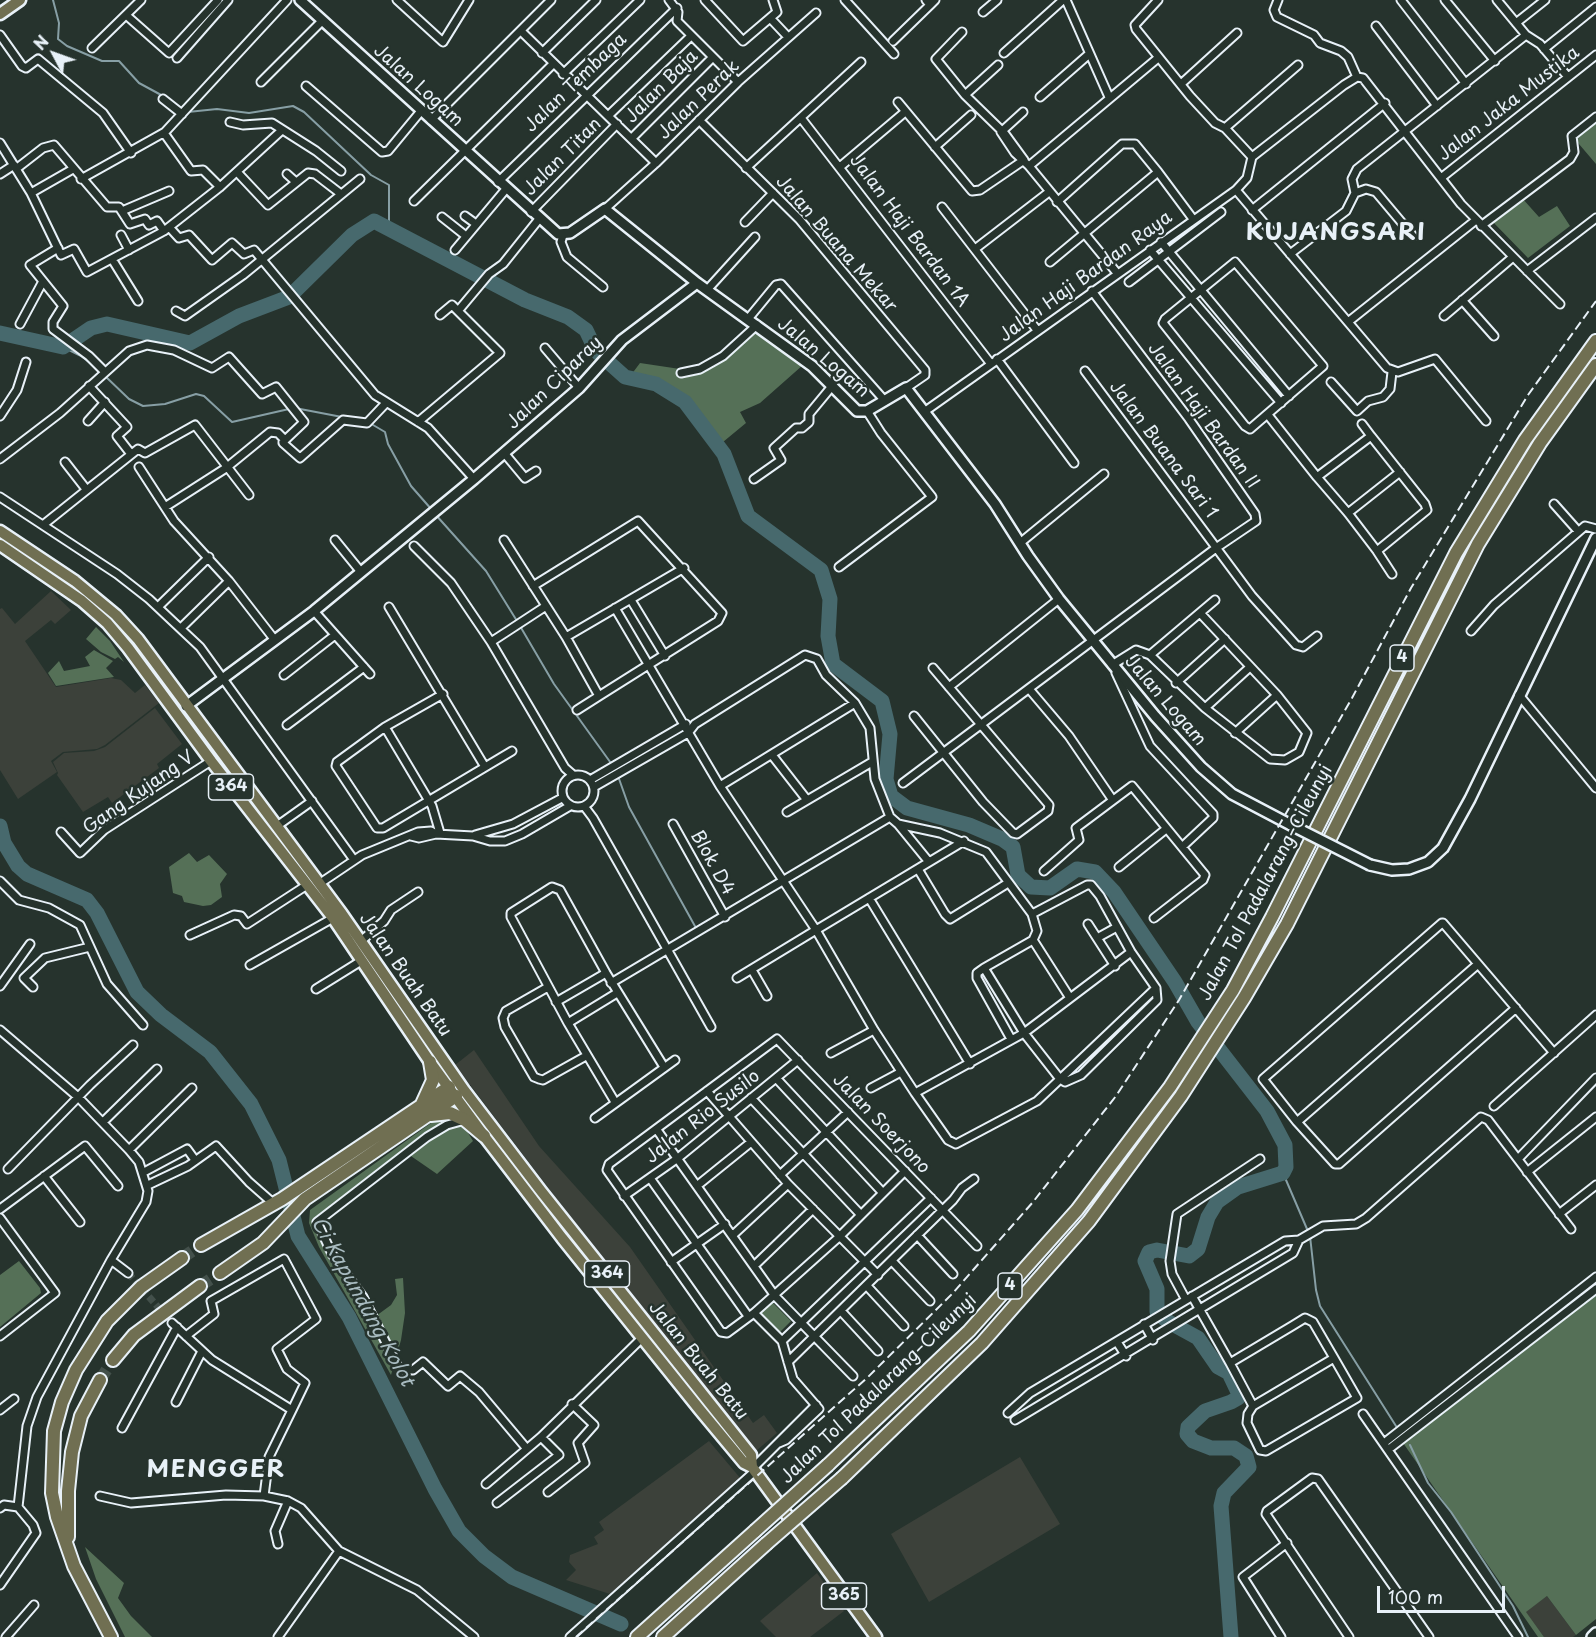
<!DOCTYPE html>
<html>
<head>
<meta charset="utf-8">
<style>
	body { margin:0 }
	#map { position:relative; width:1596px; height:1637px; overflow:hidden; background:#26332d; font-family:"Playpen Sans",sans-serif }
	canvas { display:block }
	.north { position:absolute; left:24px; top:24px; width:60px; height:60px; -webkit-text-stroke:4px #26332d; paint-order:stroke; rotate:311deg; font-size:16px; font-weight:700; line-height:24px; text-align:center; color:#e8f1f8 }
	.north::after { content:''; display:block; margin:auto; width:21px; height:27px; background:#e8f1f8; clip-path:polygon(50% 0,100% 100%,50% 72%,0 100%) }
	.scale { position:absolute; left:1377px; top:1586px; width:128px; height:27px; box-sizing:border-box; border:3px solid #e8f1f8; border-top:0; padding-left:8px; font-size:18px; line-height:21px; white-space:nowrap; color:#e8f1f8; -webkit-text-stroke:4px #26332d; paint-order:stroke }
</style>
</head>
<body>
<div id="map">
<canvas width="1596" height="1637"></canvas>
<div class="north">N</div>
<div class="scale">100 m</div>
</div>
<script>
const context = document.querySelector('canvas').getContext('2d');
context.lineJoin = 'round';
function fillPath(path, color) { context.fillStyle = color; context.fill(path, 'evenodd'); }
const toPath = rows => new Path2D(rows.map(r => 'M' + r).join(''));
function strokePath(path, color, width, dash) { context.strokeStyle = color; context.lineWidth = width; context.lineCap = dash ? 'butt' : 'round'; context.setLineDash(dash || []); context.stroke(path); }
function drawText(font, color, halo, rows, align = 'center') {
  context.font = font + ' "Playpen Sans",sans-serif'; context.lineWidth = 5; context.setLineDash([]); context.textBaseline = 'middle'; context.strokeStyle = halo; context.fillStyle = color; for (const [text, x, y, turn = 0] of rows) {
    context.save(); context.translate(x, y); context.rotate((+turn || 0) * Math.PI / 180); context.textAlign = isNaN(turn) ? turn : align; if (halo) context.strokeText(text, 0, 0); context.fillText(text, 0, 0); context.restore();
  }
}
const built = toPath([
	[51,591,71,610,55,624,51,620,25,641,56,687,111,678,121,680,135,693,145,685,159,703,105,745,97,749,63,752,51,761,57,772,18,799,0,770,0,609,2,608,15,624],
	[155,708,182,744,157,764,159,768,112,803,108,797,83,812,57,775,58,773,53,762,64,753,94,751,105,747],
	[474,1050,539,1146,630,1247,753,1423,764,1415,777,1433,756,1451,618,1280,455,1065],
	[709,1441,741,1479,610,1594,566,1580,576,1570,569,1562,570,1555,598,1544,594,1537,604,1530,599,1522],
	[1020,1457,1060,1524,929,1602,891,1534],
	[817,1573,844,1611,810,1637,776,1637,760,1621],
	[1547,1596,1576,1635,1573,1637,1544,1637,1525,1612]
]);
const green = toPath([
	[1596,121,1596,164,1573,137],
	[1522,198,1539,217,1557,206,1570,226,1528,258,1491,220],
	[752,330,803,365,760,403,740,412,746,423,723,442,677,390,631,375,640,363,680,369,707,364],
	[96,627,110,641,124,662,118,657,115,659,101,652,86,639],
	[94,650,113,661,106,668,114,677,56,686,48,673,59,661,64,671,90,666,85,657],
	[189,853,197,862,209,855,227,874,220,884,222,897,211,905,203,906,184,902,182,896,173,893,169,867],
	[438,1118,459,1118,473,1141,437,1174,408,1154,319,1223,354,1297,376,1316,391,1305,397,1295,395,1279,403,1278,405,1313,401,1340,391,1375,319,1247,309,1223,310,1210],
	[19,1261,40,1288,41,1293,0,1327,0,1275],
	[1596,1294,1596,1619,1576,1635,1547,1596,1526,1612,1544,1637,1538,1637,1401,1440],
	[772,1302,791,1321,780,1332,760,1313],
	[85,1547,124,1583,118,1598,131,1616,152,1637,125,1637,96,1579]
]);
const stream = toPath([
	[53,0,59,23,58,39,67,46,102,61,119,61,139,83,163,96],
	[188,112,217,109,249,113,293,106,304,112,371,175,389,185,389,227],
	[63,347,81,356,98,369],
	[104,375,129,399,143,406,165,404,196,394,204,396,232,422,289,409],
	[295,408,342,417],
	[368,422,385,432,388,444,411,486,432,510],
	[435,514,486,571,517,621],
	[520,626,554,684,613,766],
	[618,776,629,807,696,928],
	[1283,1173,1310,1236,1316,1290,1320,1306,1396,1426],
	[1410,1445,1428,1483,1451,1512,1513,1606,1528,1637]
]);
const river = toPath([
	[0,333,63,347,91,328,107,324,190,343,239,316,289,297,352,235,374,221,525,300,568,317,586,330,596,351,625,377,656,384,685,402,724,454,748,516,821,570,830,599,828,636,833,664,882,701,890,734,886,779,891,796,907,808,969,825,1002,839,1013,847,1018,875,1031,887,1050,888,1077,869,1095,872,1114,892,1175,982,1198,1022,1267,1111,1285,1145,1286,1167,1283,1173,1238,1187,1217,1202,1208,1217,1198,1249,1189,1256,1157,1250,1149,1252,1145,1261,1157,1289,1157,1312,1167,1321,1198,1338,1218,1367,1229,1373,1238,1392,1238,1398,1231,1402,1205,1411,1188,1427,1187,1434,1193,1441,1211,1448,1234,1448,1246,1456,1249,1467,1224,1493,1221,1506,1231,1637],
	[0,826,4,843,18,866,27,874,87,900,97,913,137,992,161,1015,210,1052,251,1104,279,1160,298,1236,349,1317,435,1489,459,1531,484,1556,512,1577,621,1624]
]);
const streetTunnel = toPath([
	[128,1273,172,1323]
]);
const highwayTunnel = toPath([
	[182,1258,201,1245],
	[200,1286,220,1273],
	[100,1380,113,1360]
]);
const street = toPath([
	[397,0,443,42,469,0],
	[669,0,678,12,677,21,738,82],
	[705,0,743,41,777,12,773,0],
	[845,0,894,54],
	[926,0,930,5,935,0],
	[1066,0,1109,97],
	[1158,0,1135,25,1136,29,1190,96,1215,123,1225,128,1252,157],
	[1278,0,1274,10,1277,17,1314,35,1320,43,1341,51,1348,57,1357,77],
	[1401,0,1466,84],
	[1445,0,1495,61],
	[1497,0,1526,35,1540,44,1568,77],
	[983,12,997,0],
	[126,15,169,53,218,0],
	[771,19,788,37],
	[1516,23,1545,0],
	[1376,26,1437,106],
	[521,31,656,163],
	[962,32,936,59,965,95,1005,134,1024,160],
	[0,35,22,66,26,68,38,59,103,113,131,153],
	[893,41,930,5],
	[92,48,141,0],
	[1544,49,1596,7],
	[542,53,596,0],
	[1004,53,1063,0],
	[177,58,228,0],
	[563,74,640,0],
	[261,82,322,21],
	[1181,84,1237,33],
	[306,86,382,152,388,151,421,111],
	[965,95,998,65],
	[1040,97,1088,55],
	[163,99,182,114],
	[898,102,972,191,980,190,1024,160],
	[609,115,691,36],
	[801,118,991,364],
	[431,120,551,0],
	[699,120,799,219,925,370,925,375,906,388],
	[230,122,243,125,272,123,316,151,341,171],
	[1225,128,1298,65],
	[1001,132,1015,153,1029,166,1117,273],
	[1001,132,1023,112],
	[164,133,191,171,203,170,220,187],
	[632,138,713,57],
	[0,143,31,193,61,255,74,249,87,272,164,231,220,187,282,130],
	[935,147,971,115],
	[1252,157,1344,85,1357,77,1363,78,1461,204,1560,304],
	[841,166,905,112],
	[1029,166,1158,58],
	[746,168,861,62],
	[16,169,43,148,54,145,107,207,119,207,130,224,145,219,149,225,157,221,164,231],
	[237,172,268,205,308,173,315,174,341,194],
	[1158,172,1193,219],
	[0,174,14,165],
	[287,174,296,182],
	[1441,178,1596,55],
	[81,179,165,132,287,0],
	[498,182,677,8],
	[1236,190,1387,368,1398,372,1435,359,1486,421],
	[31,193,73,169],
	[1355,193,1352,179,1357,169,1526,35],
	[1355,193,1366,189,1376,192,1413,236],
	[414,201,553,64],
	[942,207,1037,330],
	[605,209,656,163,738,82,816,13],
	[1252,210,1385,103],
	[122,211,169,191],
	[531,212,617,124],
	[465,216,476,224],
	[442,217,466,236],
	[745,222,773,193],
	[1481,226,1570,159,1574,152,1572,136,1596,117],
	[169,227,179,238,189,235,212,260,232,243,244,254,254,250,375,395,428,428,474,479],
	[121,235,129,250],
	[563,235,561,242,567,257,603,287],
	[1161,242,1289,396],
	[58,248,30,265,63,306,53,322,53,329,89,356,105,372],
	[975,249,1049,192],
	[455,250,506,189],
	[1150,250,1281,403],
	[1290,254,1346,211,1355,193],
	[112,259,138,301],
	[1050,262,1158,172,1135,144,1122,144,1057,202],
	[1235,262,1323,366,1250,429,1245,426,1163,323,1165,319,1235,262],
	[1527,271,1596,218],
	[1129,282,1221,212],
	[707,290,755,237],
	[1462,300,1494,336],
	[176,311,185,316,243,275,360,179],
	[458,311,489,274,503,264,539,219],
	[1444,316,1513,257],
	[748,319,776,285,781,284,885,401],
	[1348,322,1476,220],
	[20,324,42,283],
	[545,348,579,388],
	[997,359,1074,463],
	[1085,371,1252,596,1296,645,1303,647,1317,636],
	[681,373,700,369,723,356,757,325],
	[1331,382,1357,411,1368,401,1383,397,1390,389,1392,372],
	[89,386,127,427,117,436,131,454],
	[924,412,1236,190,1247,178,1252,157],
	[1268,415,1317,477,1348,513,1377,551,1427,510,1425,504,1371,436,1317,477],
	[0,416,17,390,26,362],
	[88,421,105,402],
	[418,422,500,353,452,305,440,315],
	[1362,424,1371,436],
	[505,454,525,478,536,471],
	[0,459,60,413,129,351,147,345,174,350,212,368,229,357,262,394,276,387,304,422,283,442],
	[65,462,86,489],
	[139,467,174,521,229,581,274,639],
	[754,479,781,460,774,448,796,428,802,428,809,422,809,414,833,385],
	[0,497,117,574,149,599,200,647,354,860],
	[1554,504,1578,531],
	[165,507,226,468,270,432,278,433,284,439,283,443,300,458,343,420,367,423,386,403],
	[1348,513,1400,472],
	[43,525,138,449,145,453,195,425,249,495],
	[335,540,361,572],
	[504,540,566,637,684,568],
	[1020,543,1104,474],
	[414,546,451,583,491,642,565,768,573,775],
	[1377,551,1392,574],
	[839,567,932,497,881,433,867,411],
	[533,586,638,521,722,613,718,621,599,696,566,637],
	[631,600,665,656],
	[158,607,209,557],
	[389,607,485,767],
	[615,608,720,786,816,930,964,841],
	[314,611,370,674],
	[181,628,229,581],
	[1471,631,1494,605,1585,526,1596,529],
	[491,642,546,606],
	[1150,655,1205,708,1270,759,1285,760,1299,752,1307,733,1277,695,1200,613],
	[1112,665,1136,650,1150,655,1215,600],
	[1116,673,1150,746,1213,814,1213,818,1182,847],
	[284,675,335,635],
	[1176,683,1225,639],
	[949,687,1059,599],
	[1030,690,1069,736,1112,799],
	[443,694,385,727,337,762,336,766,377,828,383,828,512,751],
	[1519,695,1596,788],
	[1205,708,1250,667],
	[577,710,599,696],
	[914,716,983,802,1013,833,1017,834,1048,811,1049,805,933,668],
	[287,725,364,667],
	[385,727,432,806,440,833],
	[1235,733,1277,695],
	[772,755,807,800],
	'562 791a16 16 0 1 1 32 0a16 16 0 1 1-32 0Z',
	[590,780,686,724],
	[903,783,1216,548,1256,521,1255,514,1189,419,1092,291],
	[720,786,855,703,870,728,875,779,890,817,898,824,940,833,986,852,1032,914,1037,931,1033,940,984,968,1024,1033,1060,1079,1065,1082,1081,1075,1157,1000,1156,988,1131,952,1100,896,1091,885,1087,885,1032,914],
	[594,787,688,733,695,724,805,655,817,659,826,675,855,703],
	[584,806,593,818,711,1027],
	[787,812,872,762],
	[673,824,725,917],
	[898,824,929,862],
	[277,826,312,801],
	[61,832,80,853,104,830,211,761],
	[475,835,513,824,562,798],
	[411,836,419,838,436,834],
	[1119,867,1166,829],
	[918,869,945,914,950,919,1008,883],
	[1044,871,1079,840,1076,828,1132,786,1205,875,1203,880,1154,918],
	[0,881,19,900,49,908,80,925,107,984,143,1025],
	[319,884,362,855,418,832,431,831,436,834,473,836,490,841,505,841,522,834,570,806],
	[869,898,970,1064],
	[1088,924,1115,966],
	[190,935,234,915,241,916,247,924,307,885],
	[1097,938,1117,927],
	[1033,940,1070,998],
	[361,941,384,921,391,910,418,892],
	[250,965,333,918],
	[984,968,977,973,977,978,1011,1039],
	[752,970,767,996],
	[737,978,816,930,874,1030,915,1093,1024,1033,1131,952],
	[611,983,890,817],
	[0,986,30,944],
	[33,987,24,978,45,958,90,947],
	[548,987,506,1011,503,1018,505,1027,534,1077,539,1079,543,1080,586,1056],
	[316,989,361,961],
	[556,1002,606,973],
	[1516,1008,1339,1164,1335,1164,1297,1122,1263,1079,1442,923,1443,923,1554,1053],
	[568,1023,617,993],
	[0,1030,78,1097,129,1150,139,1162,148,1191,146,1202,111,1260,37,1397,27,1426,18,1507],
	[831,1053,874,1030],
	[776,1078,883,1193],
	[871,1088,901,1072],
	[707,1091,788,1184,878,1275],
	[915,1093,948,1140,956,1144,1037,1101,1156,988],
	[751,1098,861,1215],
	[615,1102,568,1023,511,917,511,913,552,887,560,890,606,973,664,1067],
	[1494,1106,1596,1015],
	[595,1118,675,1060],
	[465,1120,447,1125,427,1137,317,1222,332,1254,363,1297,397,1365,400,1369,413,1370,423,1362,448,1386,460,1376,479,1392,527,1449],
	[103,1122,157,1069],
	[1297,1122,1478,964],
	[657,1130,775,1296,853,1376],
	[129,1150,192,1088],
	[1518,1159,1596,1078],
	[8,1169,90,1085,133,1045],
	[144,1172,187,1149,195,1160],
	[1527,1172,1596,1117],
	[780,1175,848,1112],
	[44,1176,80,1222],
	[650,1178,748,1316],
	[148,1185,188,1166,216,1146,249,1182,274,1204],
	[698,1185,750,1143],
	[624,1196,678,1158,798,1060],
	[0,1209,85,1146,118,1186],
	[1559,1214,1596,1185],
	[0,1218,55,1293,0,1336],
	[733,1235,788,1184],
	[917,1235,953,1274],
	[111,1260,128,1273],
	[892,1261,930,1301],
	[671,1262,725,1224],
	[755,1265,813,1209],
	[867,1286,904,1326],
	[1192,1296,1230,1363],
	[1186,1300,1172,1274,1170,1261,1177,1214,1260,1159],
	[841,1311,878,1351],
	[754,1313,839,1237,905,1171],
	[172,1323,212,1360,292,1410,269,1457,264,1496,288,1501,301,1508,339,1551,417,1590,474,1637],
	[1144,1324,1153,1340],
	[186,1336,214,1314,211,1301,284,1259,316,1319,277,1349,287,1369,305,1383,292,1410],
	[782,1341,931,1198],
	[1117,1342,1126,1356],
	[788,1362,953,1200,962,1188,974,1179],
	[176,1402,202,1351],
	[1253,1406,1230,1363,1292,1326,1305,1318,1313,1322,1334,1358,1357,1398,1266,1451,1260,1450,1247,1423,1248,1414,1253,1406,1334,1358],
	[0,1410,14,1399],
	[1008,1413,1030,1393,1285,1241,1299,1240,1323,1226,1356,1224,1366,1218,1481,1117,1488,1120,1571,1229],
	[1363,1414,1518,1637],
	[1015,1420,1293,1253,1299,1240],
	[122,1428,177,1327],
	[779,1443,786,1440,819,1409,793,1379,782,1341,754,1313,727,1333,721,1332,607,1170,609,1164,777,1039,977,1246],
	[1384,1443,1596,1277],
	[1389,1449,1596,1289],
	[753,1468,816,1405],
	[486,1484,541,1437,642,1338],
	[548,1492,585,1463,578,1443,594,1425,572,1404],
	[100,1496,131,1503,226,1495,264,1496],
	[497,1503,559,1455,541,1437],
	[0,1508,4,1505,18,1507,33,1525,36,1533,0,1585],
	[278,1544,275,1531,288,1501],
	[6,1637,34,1605],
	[278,1637,339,1551],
	[570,1637,755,1471],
	[1281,1637,1243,1577,1287,1543],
	[1349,1637,1266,1514,1267,1511,1312,1478,1318,1479,1429,1637]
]);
const secondary = toPath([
	[300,0,558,234,570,233,605,209,697,283,812,366,857,411,867,411,906,388,995,504,1028,556,1059,599,1155,716,1201,767,1232,794,1291,825],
	[186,706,314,611,474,479,579,388,622,340,697,283],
	[1370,865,1392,870,1409,869,1428,862,1443,848,1470,799,1596,538],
	[1592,1637,1596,1633]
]);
const primary = toPath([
	[0,14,20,0],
	[0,531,75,581,116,615,138,639,342,914,464,1090,541,1191,751,1455,752,1467],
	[0,545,82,601,107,623,128,648,211,761,333,918,430,1062,484,1136,562,1238,700,1410,744,1463,752,1467,876,1637]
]);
const highway = toPath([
	[422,1104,433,1080,430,1062],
	[431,1115,450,1113,465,1120,484,1136],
	[201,1245,282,1199,449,1087],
	[220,1273,263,1243,305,1199,456,1096],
	[113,1360,134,1335,200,1286],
	[828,1465,969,1331,1077,1210,1170,1087,1233,990,1272,917,1456,553,1525,440,1596,341],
	[842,1478,982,1343,1089,1221,1181,1096,1244,998,1287,924,1478,544,1540,443,1596,365],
	[68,1537,68,1491,72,1452,81,1416,100,1380],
	[111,1637,74,1566,57,1517,52,1493,54,1431,62,1402,76,1370,107,1321,141,1287,182,1258],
	[637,1637,755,1531],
	[663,1637,766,1544]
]);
const rail = toPath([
	[576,1637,868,1377,952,1294,1033,1202,1116,1096,1179,1000,1352,698,1411,588,1528,395,1596,301]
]);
const secondaryBridge = toPath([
	[1291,825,1370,865]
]);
const highwayBridge = toPath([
	[755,1531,828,1465],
	[766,1544,842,1478]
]);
const shields = [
	[1402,658,24],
	[231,787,45],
	[607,1274,45],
	[1010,1286,24],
	[844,1596,45]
];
const shieldNames = [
	["4",1402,658],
	["364",231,787],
	["364",607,1274],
	["4",1010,1286],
	["365",844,1596]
];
const streetNames = [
	["Jalan Tembaga",576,83,-44],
	["Jalan Logam",418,86,42],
	["Jalan Baja",662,87,-45],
	["Jalan Perak",699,100,-44],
	["Jalan Jaka Mustika",1509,104,-38],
	["Jalan Titan",563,157,-45],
	["Jalan Haji Bardan 1A",909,231,53],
	["Jalan Buana Mekar",836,244,49],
	["Jalan Haji Bardan Raya",1086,277,-36],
	["Jalan Logam",823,358,40],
	["Jalan Ciparay",555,383,-44],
	["Jalan Haji Bardan II",1203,416,54],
	["Jalan Buana Sari 1",1163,450,53],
	["Jalan Logam",1165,701,49],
	["Gang Kujang V",139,793,-35],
	["Blok D4",712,863,61],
	["Jalan Tol Padalarang–Cileunyi",1266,883,-62],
	["Jalan Buah Batu",405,975,55],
	["Jalan Rio Susilo",703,1117,-38],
	["Jalan Soerjono",881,1124,46],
	["Jalan Buah Batu",698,1361,51],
	["Jalan Tol Padalarang–Cileunyi",879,1389,-44]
];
const waterNames = [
	["Ci Kapundung Kolot",362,1302,61]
];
const districtNames = [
	["KUJANGSARI",1336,233],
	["MENGGER",216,1470]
];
fillPath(built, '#3c413a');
fillPath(green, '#557057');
strokePath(stream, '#879fa5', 2);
strokePath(river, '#47696d', 15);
strokePath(streetTunnel, '#43504b', 7, [7, 3.5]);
strokePath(highwayTunnel, '#43504b', 12, [12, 6]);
strokePath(street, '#e8f1f8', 11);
strokePath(secondary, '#e8f1f8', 14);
strokePath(primary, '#e8f1f8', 15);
strokePath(highway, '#e8f1f8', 16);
strokePath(street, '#26332d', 7);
strokePath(secondary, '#26332d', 9);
strokePath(primary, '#706f52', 10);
strokePath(highway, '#706f52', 12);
strokePath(rail, '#e8f1f8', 2, [9, 4.5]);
strokePath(secondaryBridge, '#e8f1f8', 14, []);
strokePath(highwayBridge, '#e8f1f8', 16, []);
strokePath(secondaryBridge, '#26332d', 9);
strokePath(highwayBridge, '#706f52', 12);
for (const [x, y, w] of shields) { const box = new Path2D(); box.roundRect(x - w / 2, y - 13, w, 26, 4.5); context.fillStyle = '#26332d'; context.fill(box); strokePath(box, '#e8f1f8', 1.5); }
drawText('bold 16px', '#e8f1f8', null, shieldNames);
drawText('18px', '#e8f1f8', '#26332d', streetNames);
drawText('italic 20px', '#a8bbc0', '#26332d', waterNames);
context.letterSpacing = '1.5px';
drawText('bold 24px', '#e8f1f8', '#26332d', districtNames);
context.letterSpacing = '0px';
</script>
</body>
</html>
